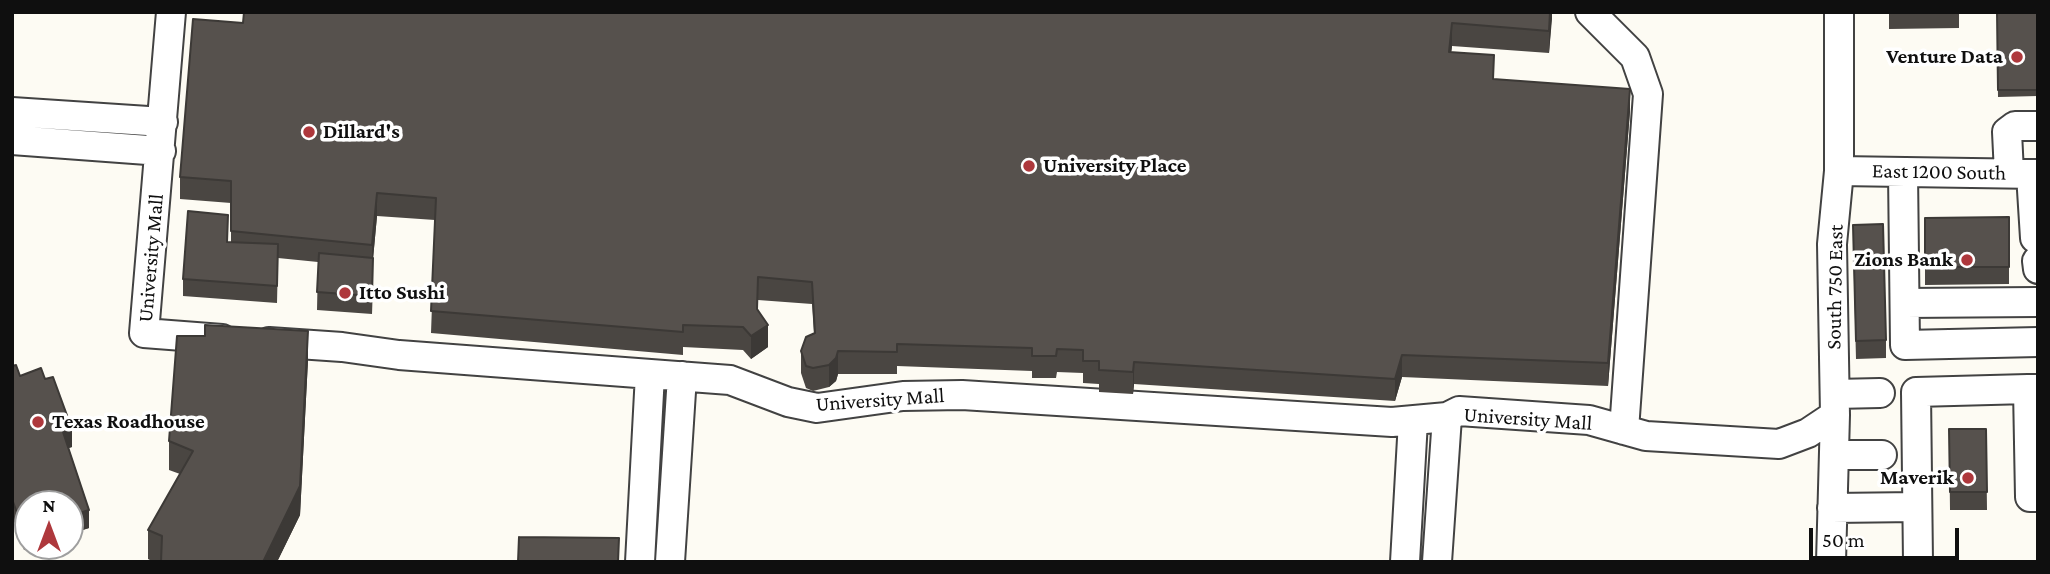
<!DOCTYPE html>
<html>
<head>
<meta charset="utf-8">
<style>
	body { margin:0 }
	#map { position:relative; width:2050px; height:574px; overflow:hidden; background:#fdfbf3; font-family:"Crimson Pro",serif }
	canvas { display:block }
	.frame { position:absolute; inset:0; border:14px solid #0f0f0f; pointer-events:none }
	.north { position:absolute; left:14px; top:490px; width:70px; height:70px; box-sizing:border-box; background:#fff; border:2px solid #9f9f9f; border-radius:50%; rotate:0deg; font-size:19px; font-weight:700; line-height:28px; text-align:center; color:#0f0f0f }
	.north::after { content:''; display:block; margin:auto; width:24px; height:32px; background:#ae383c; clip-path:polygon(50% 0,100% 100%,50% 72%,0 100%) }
	.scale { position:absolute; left:1809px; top:528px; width:150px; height:32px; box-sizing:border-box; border:4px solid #0f0f0f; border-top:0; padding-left:9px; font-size:21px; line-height:24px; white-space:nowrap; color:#0f0f0f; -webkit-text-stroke:5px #fff; paint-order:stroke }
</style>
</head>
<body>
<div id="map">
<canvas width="2050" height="574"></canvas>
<div class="frame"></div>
<div class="north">N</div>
<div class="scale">50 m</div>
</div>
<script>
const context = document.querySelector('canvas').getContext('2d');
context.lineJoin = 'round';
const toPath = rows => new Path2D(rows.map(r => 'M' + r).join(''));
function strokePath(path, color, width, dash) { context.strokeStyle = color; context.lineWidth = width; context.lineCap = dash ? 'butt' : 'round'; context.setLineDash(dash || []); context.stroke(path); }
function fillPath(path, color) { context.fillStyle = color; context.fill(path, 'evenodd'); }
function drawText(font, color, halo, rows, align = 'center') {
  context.font = font + ' "Crimson Pro",serif'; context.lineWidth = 7; context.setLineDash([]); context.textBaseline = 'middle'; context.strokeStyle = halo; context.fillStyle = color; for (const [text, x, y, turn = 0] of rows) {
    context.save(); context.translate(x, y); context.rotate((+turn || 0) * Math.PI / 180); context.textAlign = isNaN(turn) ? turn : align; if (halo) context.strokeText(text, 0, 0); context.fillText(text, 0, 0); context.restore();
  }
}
const minor = toPath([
	[171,12,144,333,222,339],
	[1590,12,1635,57,1648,94,1624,430],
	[12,112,163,122],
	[12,140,161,151],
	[1839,171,2038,174],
	[1903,172,1905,345,2038,342],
	[2009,173,2007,132,2015,126,2038,126],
	[2031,174,2035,238],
	[2037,261,2038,269],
	[1905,303,2038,302],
	[269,342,342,347,399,355,730,380,788,402,817,408,903,396,962,395,1392,422,1447,417,1459,411,1589,420,1646,436,1779,444,1808,433,1835,415],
	[2038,389,2028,389,2030,497,2038,497],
	[1835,394,1880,393],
	[1834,455,1882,455],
	[1832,508,1917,507],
	[640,562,650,374],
	[670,562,682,376],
	[1405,562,1413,421],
	[1437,562,1447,417],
	[1831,562,1835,415,1832,244,1839,171,1839,12],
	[1918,562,1916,392,2028,389]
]);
const wall = toPath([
	[1552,12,1549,53,1452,46,1451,52,1494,79,1630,111,1608,386,1402,377,1395,401,1134,384,1133,394,1099,392,1099,384,1083,383,1083,373,1057,372,1056,378,1032,378,1032,371,897,366,897,374,838,374,836,381,829,387,813,391,806,388,801,373,801,351,814,334,812,304,758,300,757,311,768,347,751,359,743,350,683,347,683,355,431,333,435,220,377,216,373,259,372,314,317,310,318,262,278,258,277,303,183,296,183,279,228,242,231,242,231,203,180,199,180,177,243,23],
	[1889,12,1959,12,1959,28,1889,29],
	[1997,12,2038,12,2038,96,1998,97],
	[2009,217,2009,284,1925,285,1925,218],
	[1853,242,1886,340,1886,358,1856,359],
	[308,360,300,515,277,562,154,562,148,559,148,530,180,474,169,470,169,441],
	[12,366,72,447,68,448,89,528,70,534,70,504,24,550,12,516],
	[1949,429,1986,429,1987,510,1950,510]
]);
const shadedWall = toPath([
	[1550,12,1552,12,1552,19,1549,53,1549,31],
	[1452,23,1452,46,1449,75,1449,52],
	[1630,89,1630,111,1608,386,1608,363],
	[377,193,377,216,373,259,372,314,372,245],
	[768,325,768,347,751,359,751,336],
	[308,331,308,360,300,515,277,562,263,562],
	[838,351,838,374,836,381,829,387,829,365],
	[1402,355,1402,377,1395,401,1395,379],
	[1134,362,1134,384,1133,394,1133,372],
	[72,429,72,447,63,450,63,432],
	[89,510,89,528,70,534,70,516],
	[28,531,28,546,35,546,24,550,24,532]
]);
const building = toPath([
	[244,12,1550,12,1549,31,1452,23,1449,52,1494,55,1493,79,1630,89,1608,363,1402,355,1395,379,1134,362,1133,372,1099,370,1099,361,1083,361,1083,350,1057,349,1056,356,1032,356,1032,348,897,344,897,352,838,351,836,358,829,365,813,368,806,366,801,351,806,337,815,333,812,282,758,277,757,309,768,325,751,336,743,327,683,325,683,332,431,311,436,198,377,193,372,245,231,231,231,181,180,177,193,19,243,23,244,12],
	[1997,12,2038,12,2038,90,1998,90,1997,12],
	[188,211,228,215,227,242,278,244,277,286,183,279,188,211],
	[2009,217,2009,267,1925,267,1925,218,2009,217],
	[1883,224,1886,340,1856,341,1853,225,1883,224],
	[319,253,373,258,372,296,317,292,319,253],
	[205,325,308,331,300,486,263,562,161,562,162,536,148,530,193,451,169,441,177,336,205,336,205,325],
	[16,365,20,376,41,368,45,379,53,377,72,429,63,432,89,510,70,516,70,504,28,504,28,531,24,532,12,499,12,366,16,365],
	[1949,429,1986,429,1987,492,1950,492,1949,429],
	[519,537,619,538,618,562,518,562,519,537]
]);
const markers = [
	[2017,57,7,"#ae383c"],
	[309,132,7,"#ae383c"],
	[1029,166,7,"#ae383c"],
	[1967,260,7,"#ae383c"],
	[345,293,7,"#ae383c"],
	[38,422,7,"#ae383c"],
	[1968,478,7,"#ae383c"]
];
const poiNames = [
	["Venture Data",2003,57,"right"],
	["Dillard's",323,132],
	["University Place",1043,166],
	["Zions Bank",1953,260,"right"],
	["Itto Sushi",359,293],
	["Texas Roadhouse",52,422],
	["Maverik",1954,478,"right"]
];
const streetNames = [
	["East 1200 South",1939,172,1],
	["University Mall",151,258,-85],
	["South 750 East",1835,287,-89],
	["University Mall",880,400,-4],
	["University Mall",1528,419,4]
];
strokePath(minor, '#424242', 32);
strokePath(minor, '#fff', 28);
fillPath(wall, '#4a4642');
fillPath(shadedWall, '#3c3936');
fillPath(building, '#56514d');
strokePath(building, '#3c3936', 2);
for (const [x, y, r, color] of markers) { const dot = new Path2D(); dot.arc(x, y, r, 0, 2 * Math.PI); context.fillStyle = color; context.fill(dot); strokePath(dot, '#fff', 2.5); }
drawText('bold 21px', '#0f0f0f', '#fff', poiNames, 'left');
drawText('21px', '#0f0f0f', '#fff', streetNames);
</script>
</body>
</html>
